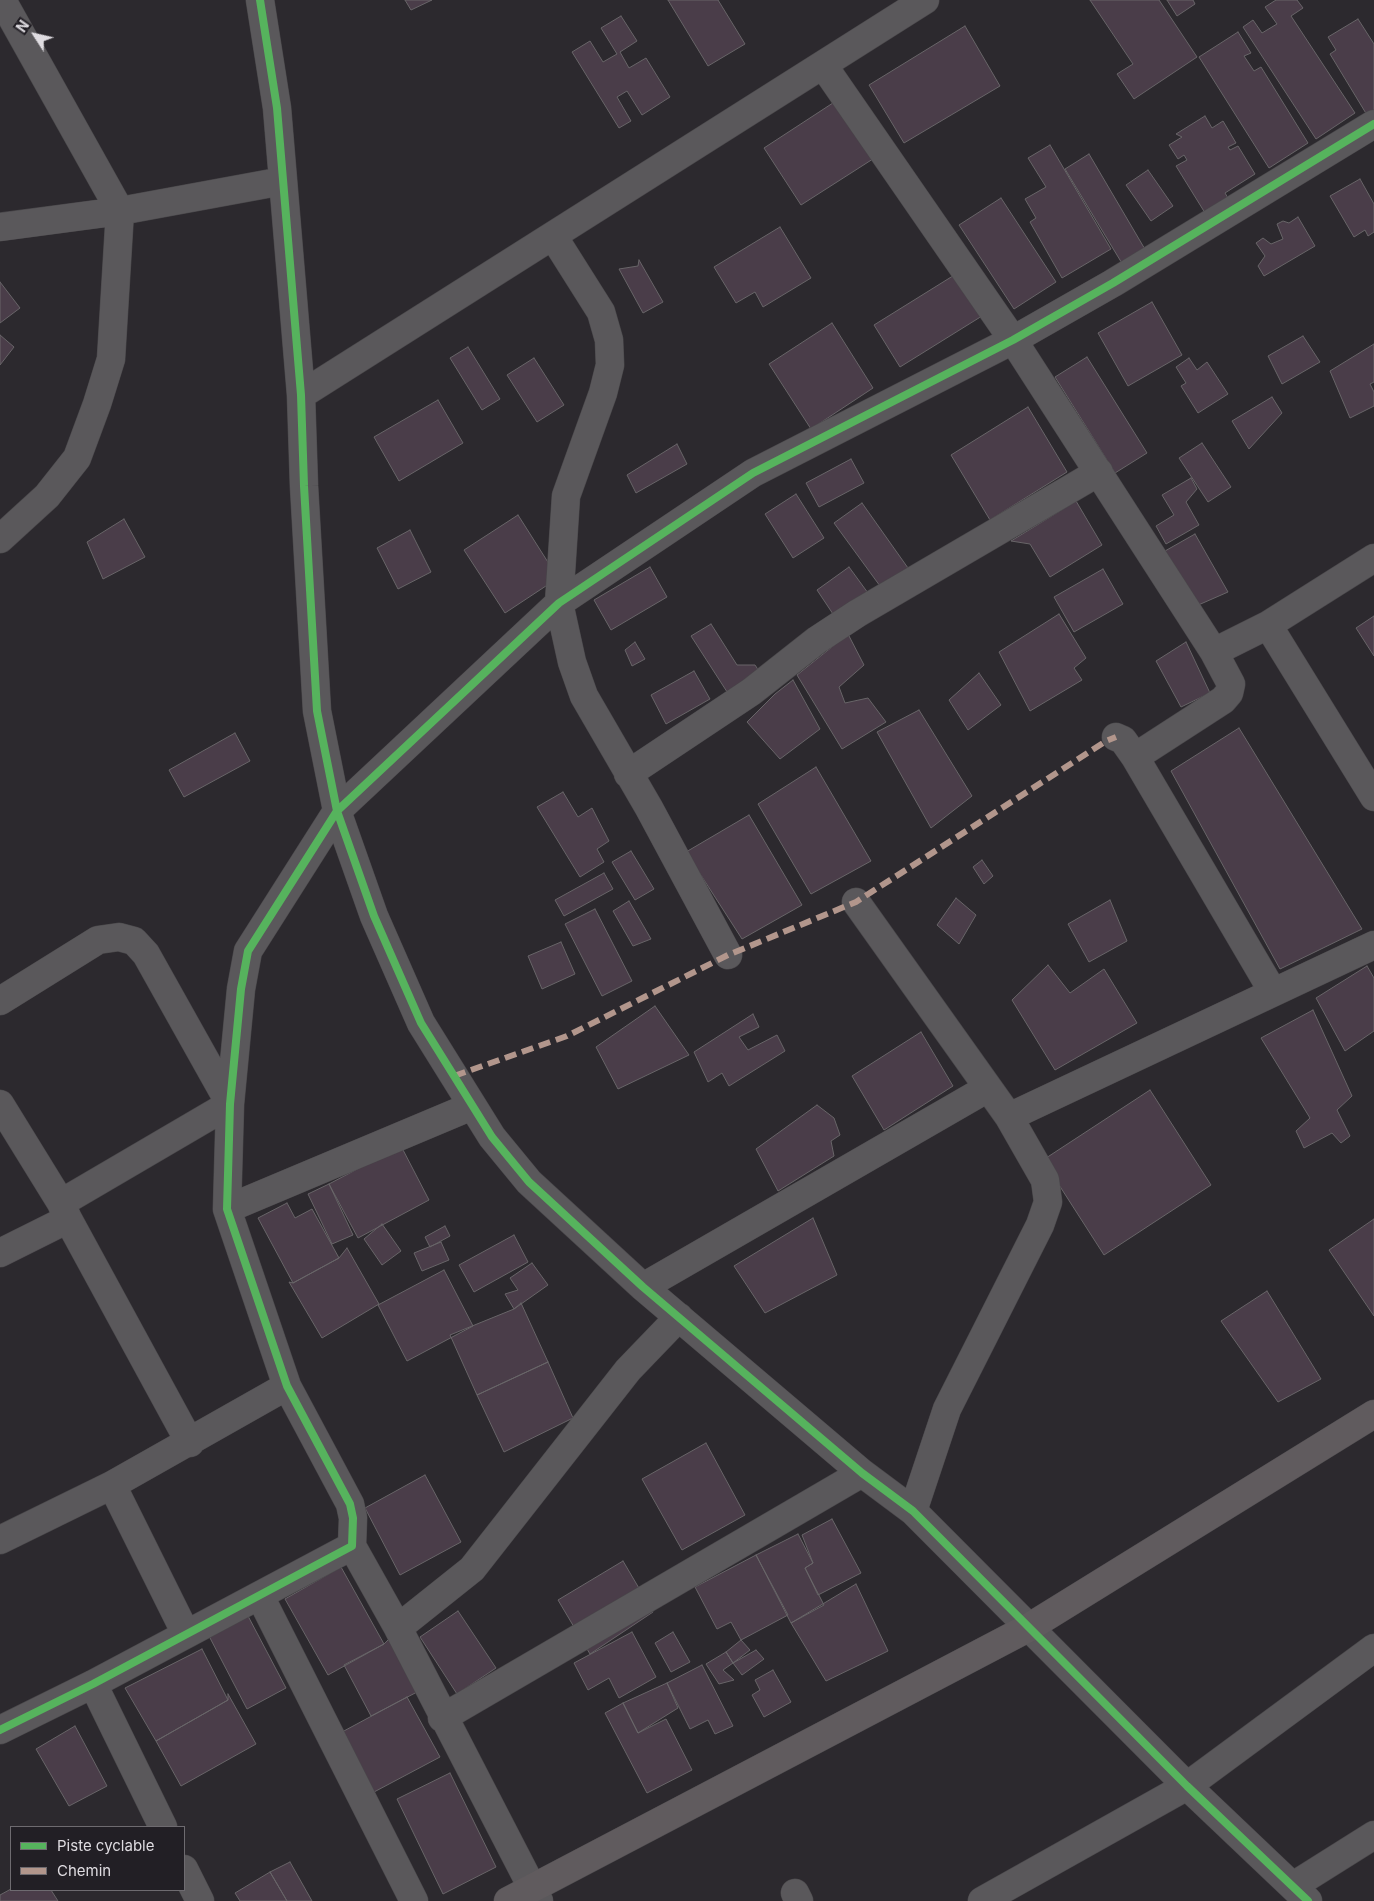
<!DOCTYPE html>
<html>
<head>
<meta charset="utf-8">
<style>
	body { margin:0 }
	#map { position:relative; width:1374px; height:1901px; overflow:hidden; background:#2c292e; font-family:Inter,sans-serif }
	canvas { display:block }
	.legend { position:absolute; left:10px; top:1826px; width:175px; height:65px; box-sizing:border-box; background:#221f25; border:1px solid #6e6b70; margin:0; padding:6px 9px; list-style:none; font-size:15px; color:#dfdce1 }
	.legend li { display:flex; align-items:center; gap:10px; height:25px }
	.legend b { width:25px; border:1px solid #6e6b70 }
	.north { position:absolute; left:10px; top:10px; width:50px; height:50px; -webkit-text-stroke:4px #221f25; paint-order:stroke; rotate:305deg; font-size:14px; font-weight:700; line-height:20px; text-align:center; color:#dfdce1 }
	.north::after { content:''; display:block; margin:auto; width:18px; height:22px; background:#dfdce1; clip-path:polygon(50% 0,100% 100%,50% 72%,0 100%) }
</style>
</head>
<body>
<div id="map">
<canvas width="1374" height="1901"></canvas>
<ul class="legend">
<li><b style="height:6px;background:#56b35d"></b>Piste cyclable</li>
<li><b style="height:6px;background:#b2968c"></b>Chemin</li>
</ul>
<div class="north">N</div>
</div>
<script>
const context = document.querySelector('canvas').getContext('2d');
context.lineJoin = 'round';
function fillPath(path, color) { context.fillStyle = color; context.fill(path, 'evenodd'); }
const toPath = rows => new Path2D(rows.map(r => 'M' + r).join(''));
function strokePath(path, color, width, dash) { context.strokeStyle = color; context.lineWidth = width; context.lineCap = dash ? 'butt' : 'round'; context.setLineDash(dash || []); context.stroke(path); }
const building = toPath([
	[405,0,432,0,411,10,405,0],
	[668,0,718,0,745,44,708,66,668,0],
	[1090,0,1159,0,1197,57,1134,99,1117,74,1133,64,1090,0],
	[1167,0,1193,0,1195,4,1177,16,1167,0],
	[1276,0,1297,0,1303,8,1291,16,1355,113,1316,139,1243,27,1253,20,1262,33,1277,24,1265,7,1276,0],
	[621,16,637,41,620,52,629,68,646,58,670,97,642,115,627,91,617,97,631,121,619,128,572,52,590,41,603,62,617,54,601,28,621,16],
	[1358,19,1374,44,1374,111,1367,115,1330,54,1336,50,1328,37,1358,19],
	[965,26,1000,86,904,143,869,85,965,26],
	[1238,32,1251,53,1244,56,1254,71,1261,67,1308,143,1269,168,1199,57,1238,32],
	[839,99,876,157,801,205,764,148,839,99],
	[1205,116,1212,128,1223,121,1236,143,1228,147,1230,150,1238,146,1255,174,1225,193,1233,206,1210,221,1176,166,1187,160,1184,155,1178,159,1169,145,1182,137,1176,134,1205,116],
	[1050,145,1111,249,1062,278,1030,222,1036,218,1025,199,1046,187,1028,158,1050,145],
	[1089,154,1146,251,1123,265,1065,169,1089,154],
	[1148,170,1173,206,1151,221,1126,185,1148,170],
	[1360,179,1374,204,1374,232,1368,236,1365,230,1354,237,1330,196,1360,179],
	[1001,198,1056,282,1014,309,959,225,1001,198],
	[1298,217,1315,246,1264,276,1258,266,1265,256,1256,243,1263,238,1271,244,1283,239,1277,224,1283,221,1289,223,1298,217],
	[780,227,811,278,763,307,755,292,736,303,714,267,780,227],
	[639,260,663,302,643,313,619,269,638,266,639,260],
	[956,274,982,316,900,367,874,325,956,274],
	[0,282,20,308,0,323,0,282],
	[1152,302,1182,355,1128,386,1098,333,1152,302],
	[832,323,873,388,811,429,769,364,832,323],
	[0,335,14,347,0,365,0,335],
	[1303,336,1320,362,1282,384,1268,356,1303,336],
	[1374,344,1374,382,1370,384,1374,392,1374,406,1350,418,1330,371,1374,344],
	[468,347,500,399,482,410,450,358,468,347],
	[1087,357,1147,453,1115,473,1055,377,1087,357],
	[534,358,564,405,537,422,507,375,534,358],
	[1189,358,1197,370,1207,362,1228,394,1198,413,1181,386,1186,383,1176,367,1189,358],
	[1272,397,1282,413,1249,449,1232,421,1272,397],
	[438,400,463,443,399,481,374,437,438,400],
	[1028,407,1067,472,990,520,951,455,1028,407],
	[1202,443,1231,487,1208,502,1179,458,1202,443],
	[677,444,687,464,636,493,627,475,677,444],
	[851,459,864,483,819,507,806,483,851,459],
	[1191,478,1197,489,1186,502,1199,525,1166,544,1156,526,1174,515,1162,495,1191,478],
	[796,494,824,538,793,558,765,514,796,494],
	[1076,501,1102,545,1050,577,1030,544,1011,541,1076,501],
	[862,503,908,568,880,586,834,523,862,503],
	[518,515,558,578,505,613,464,550,518,515],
	[124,519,145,557,103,579,87,542,124,519],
	[410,530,431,572,398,589,377,548,410,530],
	[1195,534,1228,592,1196,606,1165,551,1195,534],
	[650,567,667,597,611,630,594,600,650,567],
	[849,567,868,593,835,617,817,590,849,567],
	[1103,569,1123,604,1074,632,1054,597,1103,569],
	[1059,614,1086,658,1074,668,1082,680,1030,711,999,652,1059,614],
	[1374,616,1374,656,1356,628,1374,616],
	[711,624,737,665,755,665,763,677,731,698,691,636,711,624],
	[848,634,864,665,839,687,845,703,868,698,886,722,842,749,797,675,848,634],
	[635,642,645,659,632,666,625,650,635,642],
	[1186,642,1210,693,1181,707,1156,661,1186,642],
	[694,671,710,699,666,724,651,695,694,671],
	[979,673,1001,705,968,730,949,700,979,673],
	[793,680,820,729,780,759,747,722,775,694,793,680],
	[919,710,972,796,931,828,877,732,919,710],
	[1239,728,1362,929,1280,969,1171,771,1239,728],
	[235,733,250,761,184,797,169,770,235,733],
	[816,767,871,861,811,894,758,804,816,767],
	[563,792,578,817,592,808,609,841,597,849,604,862,580,877,537,807,563,792],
	[749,815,802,905,742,939,686,852,749,815],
	[631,851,654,889,635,900,612,862,631,851],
	[982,860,993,876,984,884,973,867,982,860],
	[604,873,613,889,564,916,555,900,604,873],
	[956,898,976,915,959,944,937,925,956,898],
	[1110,900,1127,941,1089,962,1068,924,1110,900],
	[629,901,651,939,633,946,613,911,629,901],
	[595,909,632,981,602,996,565,924,595,909],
	[561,942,575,974,542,989,528,956,561,942],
	[1048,965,1070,993,1104,969,1137,1023,1055,1070,1012,1000,1048,965],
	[1367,966,1374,978,1374,1031,1345,1051,1316,998,1367,966],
	[655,1006,689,1055,618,1089,596,1047,655,1006],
	[1313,1010,1352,1096,1337,1110,1350,1136,1341,1143,1332,1133,1304,1148,1296,1131,1310,1118,1261,1038,1313,1010],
	[753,1014,759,1027,739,1037,748,1050,777,1035,785,1051,729,1086,722,1073,708,1082,694,1052,753,1014],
	[921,1032,953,1086,884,1130,852,1076,921,1032],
	[1150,1090,1211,1185,1104,1255,1043,1160,1150,1090],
	[817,1105,834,1118,840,1135,831,1141,834,1156,778,1191,756,1149,817,1105],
	[401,1146,429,1200,358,1238,329,1184,401,1146],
	[329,1184,353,1235,332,1244,308,1194,329,1184],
	[287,1203,295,1218,312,1209,339,1258,293,1283,258,1218,287,1203],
	[813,1218,837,1275,765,1313,734,1266,813,1218],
	[1374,1219,1374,1316,1329,1250,1374,1219],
	[382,1224,401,1251,382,1265,364,1239,382,1224],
	[445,1226,450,1236,430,1247,425,1237,445,1226],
	[514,1235,528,1262,474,1292,459,1265,514,1235],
	[441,1242,449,1260,422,1271,414,1253,441,1242],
	[347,1248,379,1304,322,1338,289,1282,293,1283,339,1258,347,1248],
	[532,1263,548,1285,514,1309,505,1294,518,1290,510,1278,532,1263],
	[444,1270,473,1326,407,1361,378,1305,444,1270],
	[1267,1291,1321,1379,1278,1402,1221,1321,1267,1291],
	[521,1303,548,1362,477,1395,450,1335,514,1309,521,1303],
	[548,1362,573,1418,504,1452,477,1395,548,1362],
	[706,1443,745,1515,682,1550,642,1479,706,1443],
	[425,1475,461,1542,400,1575,365,1508,425,1475],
	[832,1519,861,1573,818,1595,805,1568,813,1563,802,1535,832,1519],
	[798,1534,813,1563,805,1568,824,1605,791,1623,756,1555,798,1534],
	[756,1555,788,1615,741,1640,731,1622,717,1629,695,1587,756,1555],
	[623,1561,653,1612,590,1654,558,1600,623,1561],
	[341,1567,384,1644,328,1675,285,1599,341,1567],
	[856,1584,888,1651,826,1681,791,1623,856,1584],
	[458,1611,496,1668,457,1694,420,1637,458,1611],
	[248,1616,286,1688,247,1709,209,1636,248,1616],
	[632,1632,656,1677,619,1698,609,1678,588,1690,574,1663,632,1632],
	[673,1632,690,1662,671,1672,655,1643,673,1632],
	[390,1638,419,1691,371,1716,344,1665,384,1644,390,1638],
	[741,1640,750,1650,733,1663,726,1652,741,1640],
	[202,1649,228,1700,156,1741,125,1688,202,1649],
	[756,1650,764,1659,742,1675,733,1663,756,1650],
	[726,1652,733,1663,723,1670,734,1680,719,1684,706,1664,726,1652],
	[702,1665,733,1726,715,1734,708,1720,690,1729,667,1683,702,1665],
	[773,1670,791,1702,764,1717,752,1695,760,1690,755,1680,773,1670],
	[667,1683,678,1708,638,1733,623,1703,667,1683],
	[228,1694,256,1744,181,1786,156,1741,228,1700,228,1694],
	[407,1697,440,1757,374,1792,342,1732,407,1697],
	[623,1703,638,1733,666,1719,692,1770,647,1793,605,1713,623,1703],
	[75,1726,107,1786,69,1806,36,1749,75,1726],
	[450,1773,496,1867,443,1894,397,1799,450,1773],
	[290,1862,312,1901,287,1901,270,1872,290,1862],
	[270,1872,287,1901,240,1901,235,1893,270,1872],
	[11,1889,51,1890,58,1901,0,1901,0,1895,11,1889]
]);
const street = toPath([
	[260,0,277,108,301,395,304,486,317,711,337,811,374,916,421,1023,492,1137,529,1182,643,1287,862,1473,913,1511,1187,1786,1308,1901],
	[823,65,1013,340,1214,652,1231,684,1229,693,1223,700,1135,757],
	[0,227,120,211,283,181],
	[553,236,601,312,609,340,610,365,603,393,566,496,559,603,572,662,584,696,649,808,728,955],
	[301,395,925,0],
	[0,539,47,496,77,458,97,404,111,359,120,211,2,0],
	[1268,625,1374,797],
	[1214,652,1268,625,1374,558],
	[1116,737,1123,740,1135,757,1273,992],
	[628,774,751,692,817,640,858,613,1099,472],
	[856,902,1009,1117,1045,1180,1048,1202,1040,1225,947,1409,913,1511],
	[0,1001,98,940,119,937,134,941,146,954,230,1104,61,1203],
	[0,1104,61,1203,68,1219,190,1443],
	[1009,1117,1374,945],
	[227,1209,472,1106],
	[0,1253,68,1219],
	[643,1287,988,1088],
	[112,1485,186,1634],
	[0,1540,112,1485,287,1386],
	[352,1546,398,1628,539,1901],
	[260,1596,414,1901],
	[398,1628,472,1569,628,1370,679,1317],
	[93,1684,163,1827],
	[442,1718,862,1473],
	[0,1730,93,1684,352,1546,353,1518,350,1504,287,1386,227,1209,230,1104,241,989,248,951,337,811,559,603,753,473,1013,340,1113,283,1374,124],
	[184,1869,200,1901],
	[1293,1886,1374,1835],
	[795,1893,799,1901],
	[982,1901,1187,1786,1374,1648]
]);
const secondary = toPath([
	[508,1901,1028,1628,1374,1414]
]);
const quiet = toPath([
	[454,1076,567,1036,728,955,856,902,1106,741,1116,737]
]);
const cycleway = toPath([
	[260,0,277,108,301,395,304,486,317,711,337,811,374,916,421,1023,492,1137,529,1182,643,1287,862,1473,913,1511,1187,1786,1308,1901],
	[0,1730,93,1684,352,1546,353,1518,350,1504,287,1386,227,1209,230,1104,241,989,248,951,337,811,559,603,753,473,1013,340,1113,283,1374,124]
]);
fillPath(building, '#4a3d49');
strokePath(building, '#686568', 1);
strokePath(street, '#49474a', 29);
strokePath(secondary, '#49474a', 29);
strokePath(street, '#5a585b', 28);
strokePath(secondary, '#605b5e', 28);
strokePath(quiet, '#b2968c', 6, [12, 6]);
strokePath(cycleway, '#56b35d', 8);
</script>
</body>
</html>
